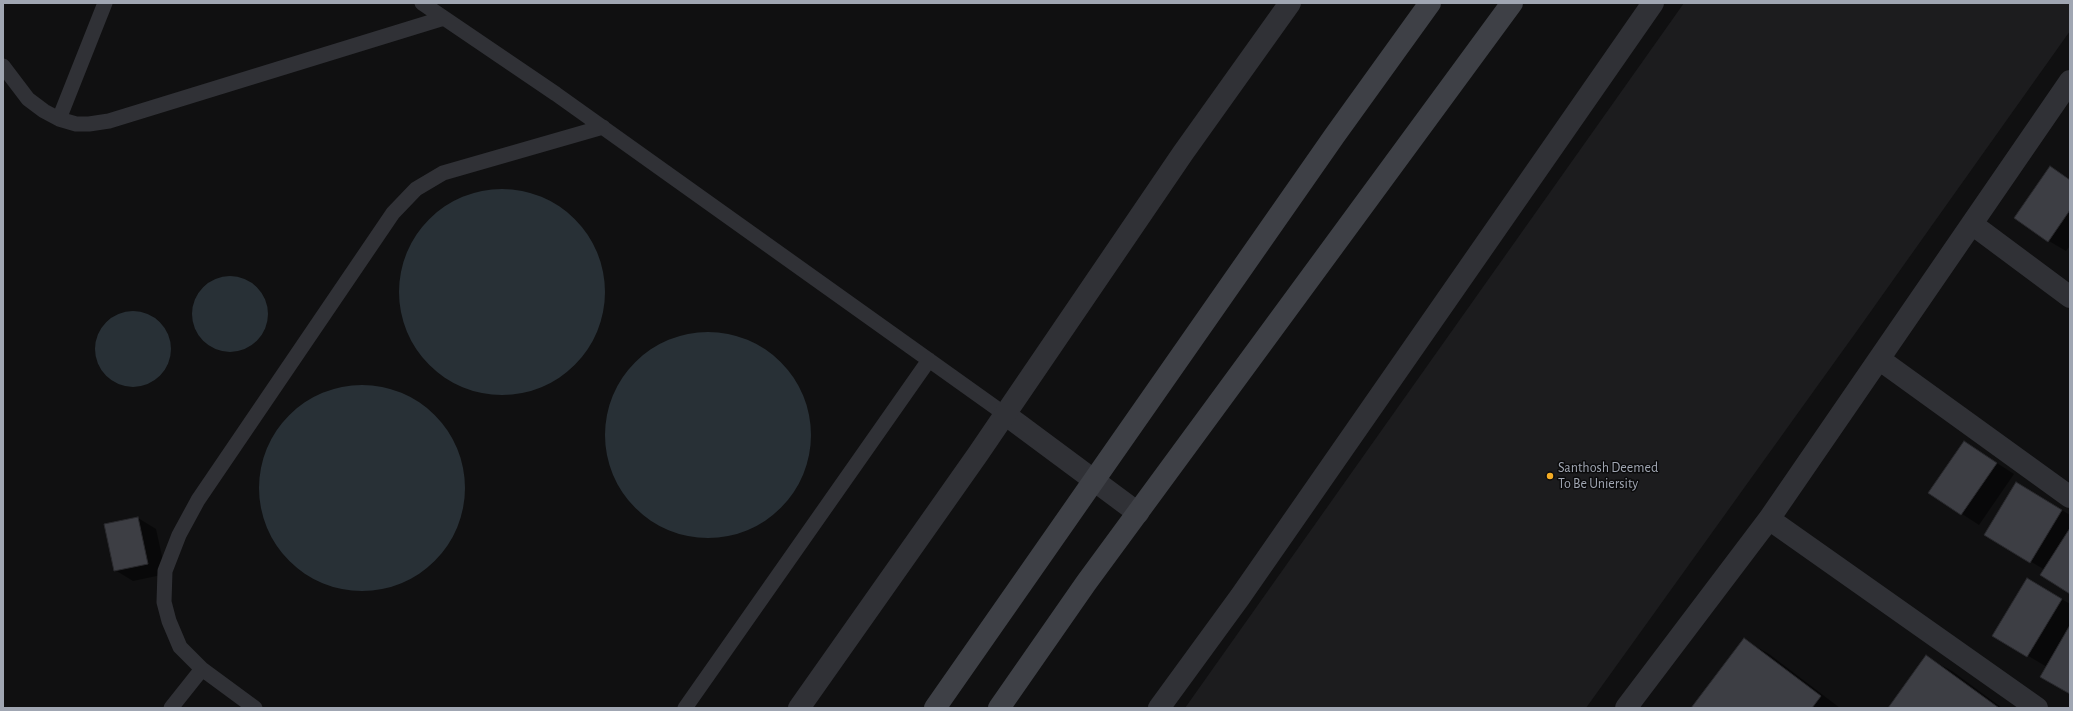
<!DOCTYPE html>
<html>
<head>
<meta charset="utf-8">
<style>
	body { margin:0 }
	#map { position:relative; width:2073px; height:711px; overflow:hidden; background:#101011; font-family:"Alegreya Sans",sans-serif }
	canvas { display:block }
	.frame { position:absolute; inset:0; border:4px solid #a0a6b2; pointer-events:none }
</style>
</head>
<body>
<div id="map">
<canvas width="2073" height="711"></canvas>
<div class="frame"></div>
</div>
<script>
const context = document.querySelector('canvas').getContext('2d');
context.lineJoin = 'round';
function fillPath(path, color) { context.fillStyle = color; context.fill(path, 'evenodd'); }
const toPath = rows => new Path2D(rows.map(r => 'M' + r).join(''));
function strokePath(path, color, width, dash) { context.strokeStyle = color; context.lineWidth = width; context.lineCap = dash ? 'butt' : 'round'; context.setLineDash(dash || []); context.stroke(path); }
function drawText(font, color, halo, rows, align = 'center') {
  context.font = font + ' "Alegreya Sans",sans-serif'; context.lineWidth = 3; context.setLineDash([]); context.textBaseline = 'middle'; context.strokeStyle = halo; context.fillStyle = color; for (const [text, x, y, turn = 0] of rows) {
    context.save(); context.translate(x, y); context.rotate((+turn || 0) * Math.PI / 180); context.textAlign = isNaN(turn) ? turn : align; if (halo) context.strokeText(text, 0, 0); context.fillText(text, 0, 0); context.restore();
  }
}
const built = toPath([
	[1684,3,2070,3,2070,31,1859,328,1586,708,1185,708]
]);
const water = toPath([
	'399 292a103 103 0 1 1 206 0a103 103 0 1 1-206 0Z',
	'192 314a38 38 0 1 1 76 0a38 38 0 1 1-76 0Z',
	'95 349a38 38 0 1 1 76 0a38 38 0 1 1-76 0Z',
	'605 435a103 103 0 1 1 206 0a103 103 0 1 1-206 0Z',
	'259 488a103 103 0 1 1 206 0a103 103 0 1 1-206 0Z'
]);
const shadow = toPath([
	[2050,167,2070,179,2070,246,2066,251,2049,241],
	[1964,442,2014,474,1979,525,1930,493],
	[2035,494,2070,515,2070,593,2045,570,1986,535],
	[138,518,156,529,166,574,133,581,115,570],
	[2028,579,2070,604,2070,693,2047,667,1993,635],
	[1744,640,1769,654,1840,708,1692,708],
	[1926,657,1952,671,2002,708,1889,708]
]);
const building = toPath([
	[2050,166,2070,180,2070,210,2048,242,2014,218,2050,166],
	[1964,441,1997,463,1961,515,1928,493,1964,441],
	[2016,482,2062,510,2030,563,1984,535,2016,482],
	[138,517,148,564,114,571,104,524,138,517],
	[2070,528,2070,594,2040,575,2070,528],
	[2027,578,2062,599,2027,657,1992,636,2027,578],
	[2070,625,2070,694,2040,677,2070,625],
	[1744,638,1821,696,1812,708,1691,708,1744,638],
	[1926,655,1999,708,1888,708,1926,655]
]);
const service = toPath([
	[422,3,556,94,1006,415],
	[3,66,28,99,44,111,59,119,76,124,89,124,109,121,444,18],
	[59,119,105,3],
	[171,708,202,669],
	[255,708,202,669,180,647,169,621,164,602,165,571,179,535,198,500,393,213,416,189,443,173,603,127],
	[685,708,929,360]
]);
const minor = toPath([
	[1972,224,2070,297],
	[1879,359,2070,497],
	[1006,415,1138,513],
	[1769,519,2037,708],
	[1626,708,1769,519,2070,81]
]);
const tertiary = toPath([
	[799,708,978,454,1183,153,1290,3],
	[1159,708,1240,597,1653,3]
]);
const secondary = toPath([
	[935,708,1335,135,1430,3],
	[999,708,1086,583,1512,3]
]);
const markers = [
	[1550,476,4,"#f5ac24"]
];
const poiNames = [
	["Santhosh Deemed",1558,468],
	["To Be Uniersity",1558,484]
];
fillPath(built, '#1c1c1e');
fillPath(water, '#283036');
fillPath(shadow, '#0007');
fillPath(building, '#3d3e44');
strokePath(building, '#29292d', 1);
strokePath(service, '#303136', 15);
strokePath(minor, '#303136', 22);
strokePath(tertiary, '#303136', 22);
strokePath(secondary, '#3e4046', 22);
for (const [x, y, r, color] of markers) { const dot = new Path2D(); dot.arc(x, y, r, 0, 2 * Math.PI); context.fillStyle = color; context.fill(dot); strokePath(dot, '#0b0b0c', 1.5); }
drawText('14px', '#a0a6b2', '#0b0b0c', poiNames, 'left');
</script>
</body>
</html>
